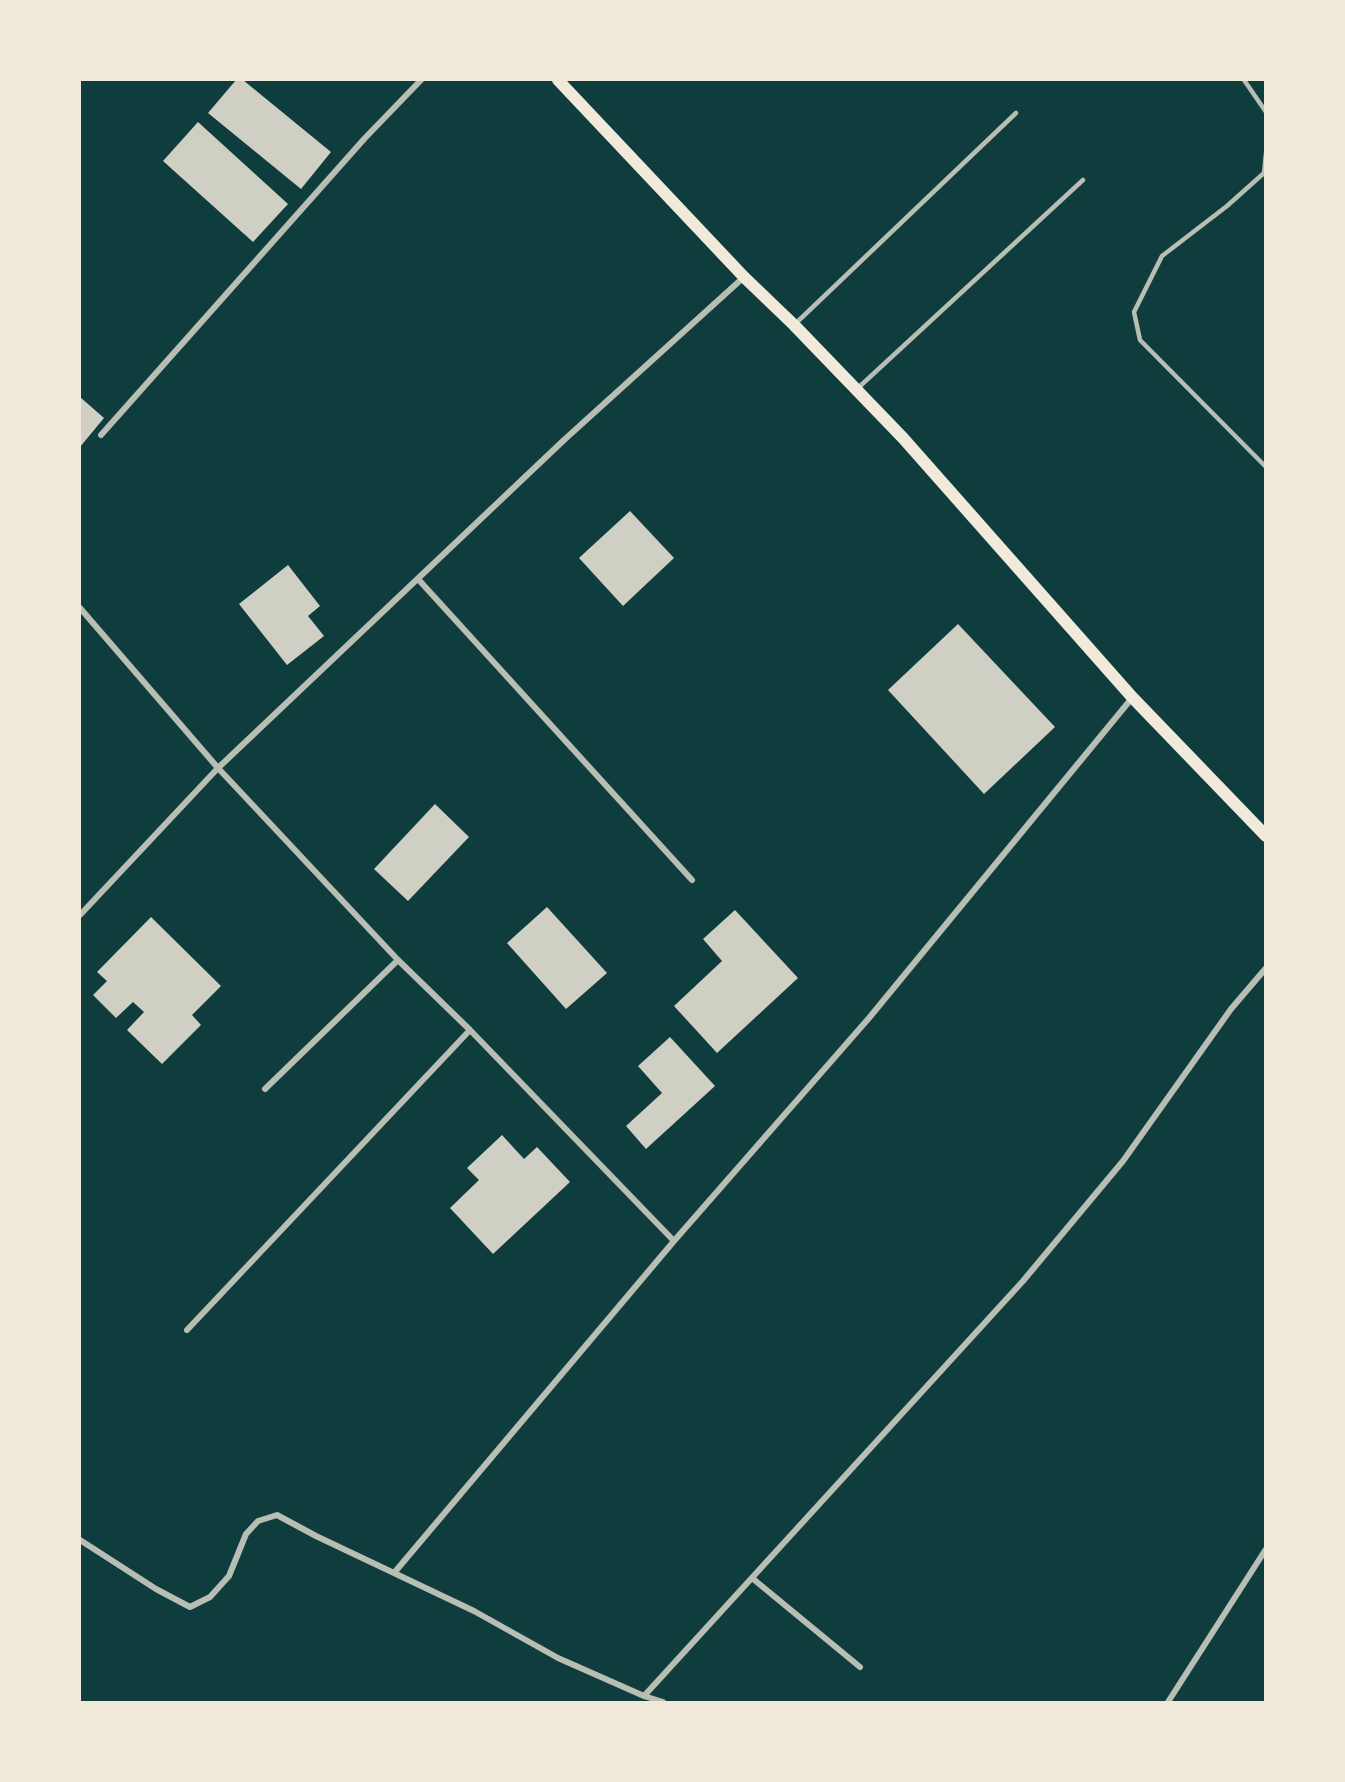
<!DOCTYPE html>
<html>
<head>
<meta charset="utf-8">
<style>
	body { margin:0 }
	#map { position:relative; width:1345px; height:1782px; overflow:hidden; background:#0f3d3e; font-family:"Sofia Sans Condensed",sans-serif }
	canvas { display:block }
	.frame { position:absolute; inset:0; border:81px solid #f1e9da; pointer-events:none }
</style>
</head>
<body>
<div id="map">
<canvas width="1345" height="1782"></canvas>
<div class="frame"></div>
</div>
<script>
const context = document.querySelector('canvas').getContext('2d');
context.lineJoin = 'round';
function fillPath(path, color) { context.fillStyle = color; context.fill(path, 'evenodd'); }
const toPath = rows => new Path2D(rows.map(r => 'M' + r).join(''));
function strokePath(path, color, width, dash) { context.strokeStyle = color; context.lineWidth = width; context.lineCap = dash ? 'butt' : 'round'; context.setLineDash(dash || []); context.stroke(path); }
const building = toPath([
	[236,80,243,80,331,152,301,189,208,113],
	[198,122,288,204,253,242,163,161],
	[80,397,104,418,80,447],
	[630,511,674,558,623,606,579,558],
	[288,565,320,606,308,616,324,636,287,665,239,604],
	[958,624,1055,727,984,794,888,690],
	[435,804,469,837,408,901,374,869],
	[547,907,607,973,566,1009,507,943],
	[735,910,798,978,717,1053,674,1006,722,961,703,939],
	[151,917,221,986,192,1015,201,1025,162,1064,127,1030,144,1012,133,1002,116,1018,93,995,107,981,97,972],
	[670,1037,715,1086,646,1149,626,1126,662,1093,638,1066],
	[502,1135,524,1159,537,1147,570,1182,493,1254,450,1208,479,1180,467,1168]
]);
const service = toPath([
	[1244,80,1266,112],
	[1266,153,1264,173,1227,206,1162,256,1134,312,1140,340,1266,467],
	[794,325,1016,113],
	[858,388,1083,180]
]);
const minor = toPath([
	[101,435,365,138,421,80],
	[418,579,692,880],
	[80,608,218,768,398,960,470,1030,674,1241],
	[80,915,218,768,564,440,744,277],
	[265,1089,398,960],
	[187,1330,470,1030],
	[80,1540,156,1589,190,1607,210,1597,229,1576,246,1534,258,1521,277,1515,316,1536,474,1611,558,1658,644,1696,663,1702],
	[394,1573,674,1241,869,1018,1132,698],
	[752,1578,860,1667],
	[644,1696,1023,1281,1123,1161,1231,1009,1266,968],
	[1168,1702,1266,1549]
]);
const secondary = toPath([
	[558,80,744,277,794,325,903,438,1132,697,1266,836]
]);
fillPath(building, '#cfcfc3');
strokePath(service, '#b8beb3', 4.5);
strokePath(minor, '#b8beb3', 6);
strokePath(secondary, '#f1e9da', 12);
</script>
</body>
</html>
